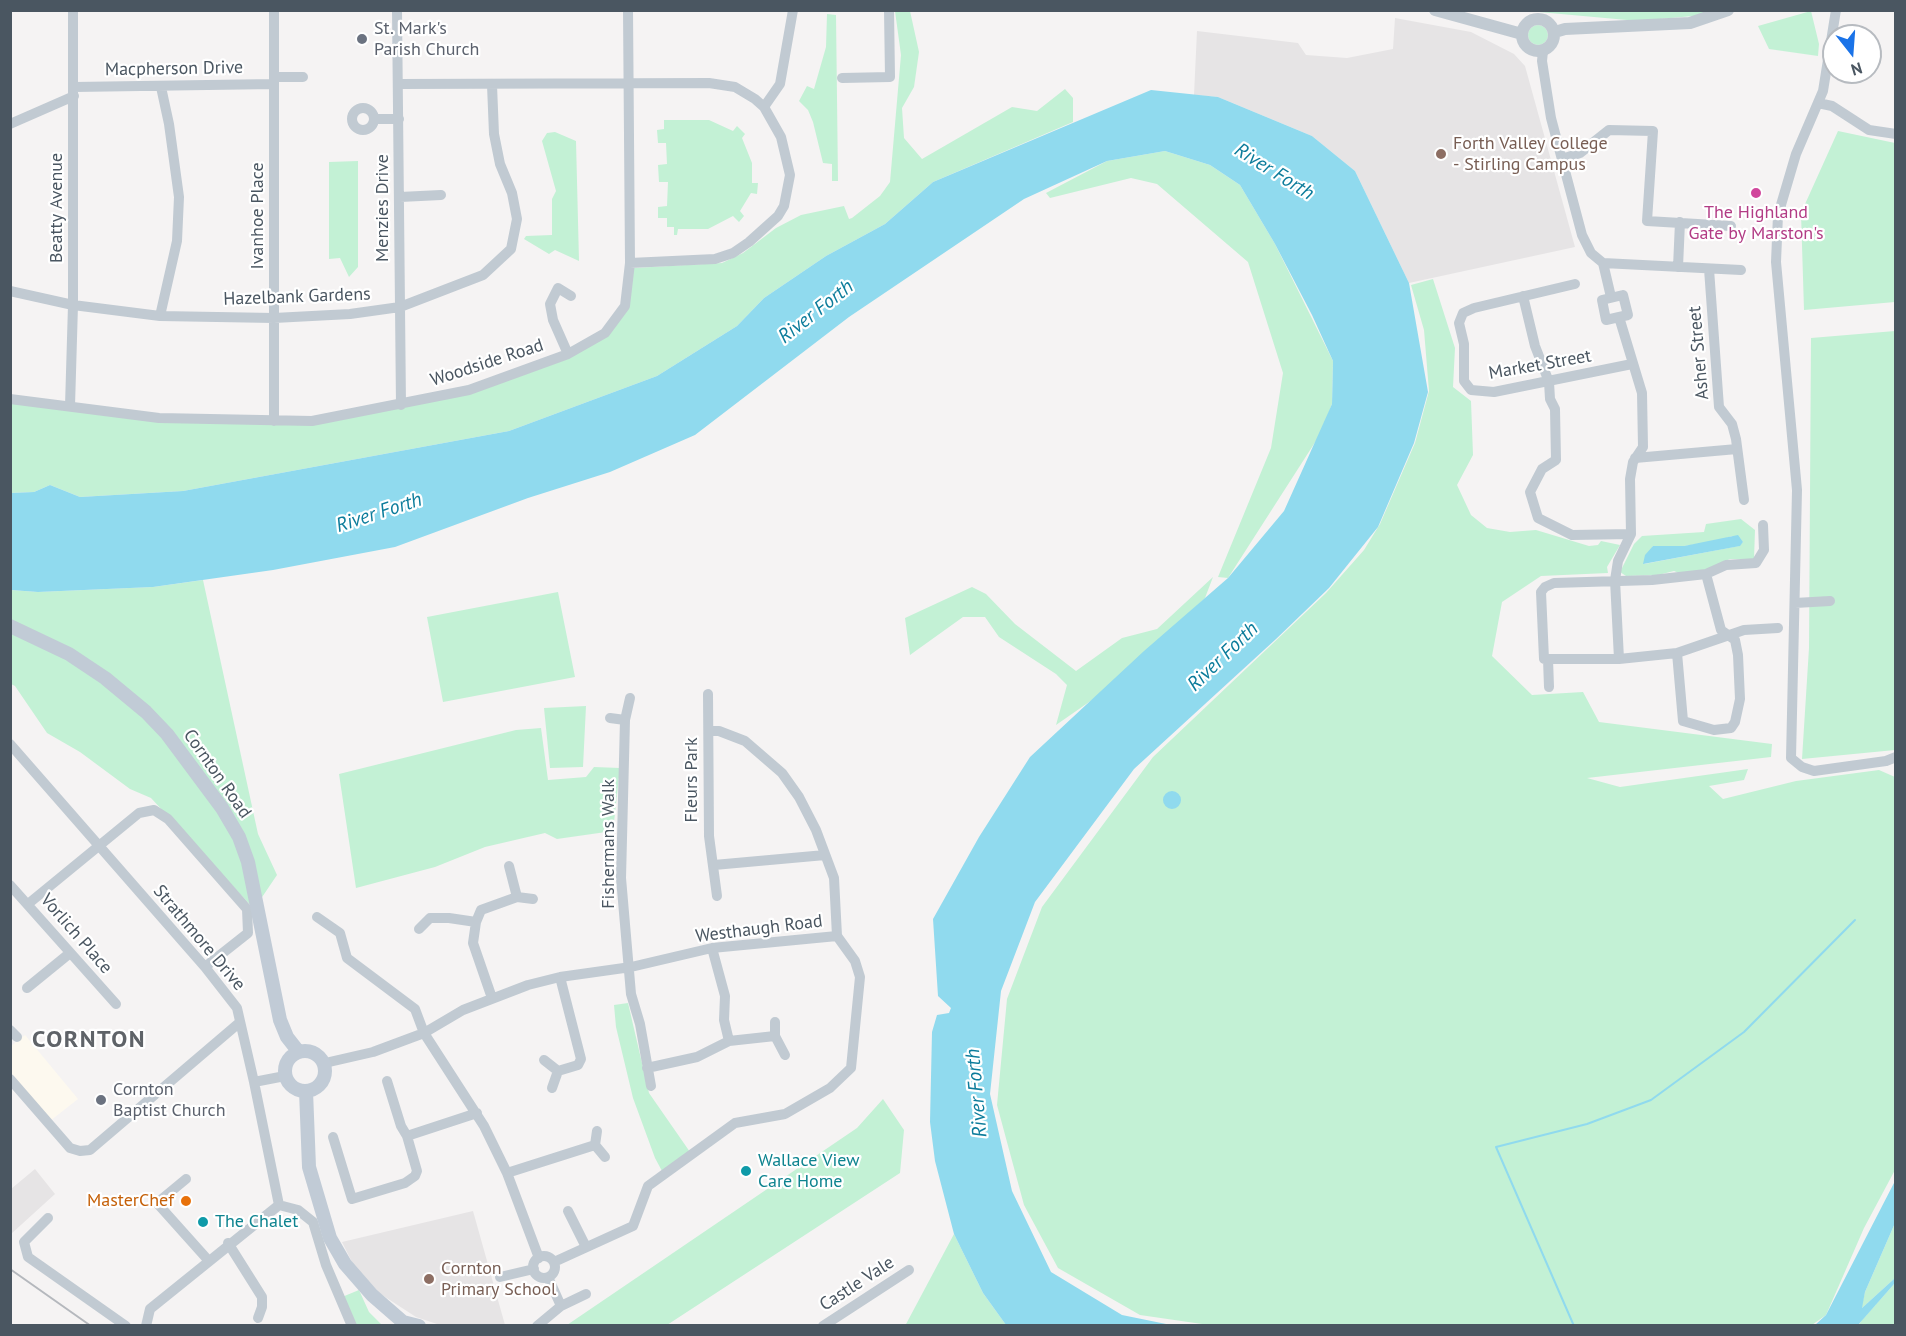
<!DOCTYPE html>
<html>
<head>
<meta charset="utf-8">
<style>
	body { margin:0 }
	#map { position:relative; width:1906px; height:1336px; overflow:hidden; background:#f5f3f3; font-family:"PT Sans",sans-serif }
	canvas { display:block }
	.frame { position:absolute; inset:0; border:12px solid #4a5661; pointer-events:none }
	.north { position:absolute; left:1822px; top:24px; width:60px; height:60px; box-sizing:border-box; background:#fff; border:2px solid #b7bbc0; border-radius:50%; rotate:163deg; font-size:16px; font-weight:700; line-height:24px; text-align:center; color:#4a5661 }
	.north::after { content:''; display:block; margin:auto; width:21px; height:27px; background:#1a73e8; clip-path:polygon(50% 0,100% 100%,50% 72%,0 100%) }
</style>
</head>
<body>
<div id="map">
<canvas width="1906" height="1336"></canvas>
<div class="frame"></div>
<div class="north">N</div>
</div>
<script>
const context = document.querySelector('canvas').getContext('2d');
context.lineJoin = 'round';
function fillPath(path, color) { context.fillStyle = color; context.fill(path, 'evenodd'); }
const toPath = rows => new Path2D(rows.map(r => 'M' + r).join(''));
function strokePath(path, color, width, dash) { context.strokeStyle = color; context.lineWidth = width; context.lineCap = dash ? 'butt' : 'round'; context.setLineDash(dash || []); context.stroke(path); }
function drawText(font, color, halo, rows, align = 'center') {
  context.font = font + ' "PT Sans",sans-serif'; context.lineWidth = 4.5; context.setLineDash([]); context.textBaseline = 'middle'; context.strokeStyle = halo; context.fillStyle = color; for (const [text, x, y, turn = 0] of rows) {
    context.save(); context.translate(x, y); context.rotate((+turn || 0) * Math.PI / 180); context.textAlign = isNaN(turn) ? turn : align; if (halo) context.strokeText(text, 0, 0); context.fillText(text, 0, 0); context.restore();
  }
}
const commercial = toPath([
	[25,1035,78,1099,50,1121,11,1074,10,1047]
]);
const education = toPath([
	[1395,18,1471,32,1514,54,1525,66,1575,247,1409,283,1355,171,1312,136,1218,97,1194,95,1197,31,1298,43,1306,55,1347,58,1393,49],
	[35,1169,55,1194,11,1234,11,1189],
	[473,1211,505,1325,440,1325,416,1317,379,1293,354,1266,342,1242]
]);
const green = toPath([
	[895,11,910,11,919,52,914,87,902,108,904,138,922,159,1012,107,1037,111,1065,89,1073,98,1073,122,933,182,885,224,826,256,764,298,737,326,657,376,509,431,183,491,80,497,50,485,34,492,11,493,10,402,217,424,372,413,539,365,618,321,634,268,722,263,743,253,776,228,801,215,844,206,849,219,852,218,880,196,890,182,901,55],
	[1528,11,1717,11,1704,15,1638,21],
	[1811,11,1819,44,1818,56,1769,49,1758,26],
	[827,14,836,15,838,181,832,181,832,164,823,163,813,122,808,110,799,101,807,86,814,89,826,47],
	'1528 35a10 10 0 1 1 20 0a10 10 0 1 1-20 0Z',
	[664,120,709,120,733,131,737,126,745,134,742,138,752,163,752,183,758,183,757,194,751,193,740,211,744,216,739,222,733,216,708,229,678,229,677,235,674,235,674,227,667,227,667,218,658,218,658,207,667,206,668,182,659,182,658,165,667,164,666,143,658,143,657,130,664,129],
	[1838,131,1895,143,1895,302,1804,310,1801,213],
	[555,132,576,141,579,261,555,250,549,254,524,239,526,236,552,235,552,199,556,191,542,141,547,133],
	[1165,151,1210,165,1240,185,1275,244,1333,361,1332,404,1321,433,1228,578,1218,577,1271,448,1283,373,1248,262,1157,184,1131,178,1050,198,1046,193,1107,161],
	[358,161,358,267,349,277,340,258,329,259,329,162],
	[1433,279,1455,348,1453,387,1471,401,1473,455,1457,485,1471,515,1487,528,1510,532,1536,530,1589,546,1598,545,1601,541,1620,545,1607,567,1608,573,1541,576,1502,602,1492,656,1532,695,1583,692,1599,722,1772,744,1771,757,1587,778,1620,787,1748,769,1744,780,1709,786,1723,799,1796,781,1879,770,1895,777,1895,1170,1864,1228,1826,1315,1812,1325,1202,1324,1140,1315,1058,1268,1024,1205,997,1105,1007,999,1042,907,1153,757,1326,593,1364,550,1380,524,1415,443,1429,391,1424,330,1411,285],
	[1895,331,1895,750,1802,759,1809,648,1811,338],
	[1741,519,1755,530,1754,559,1730,559,1705,570,1679,573,1674,571,1658,575,1626,576,1620,572,1634,544,1642,536,1704,532,1706,524],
	[1732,536,1743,542,1739,546,1644,564,1653,546,1684,546,1718,541],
	[1213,577,1205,598,1115,684,1056,725,1067,685,1056,674,999,637,985,617,963,617,910,655,905,618,972,587,986,594,1015,624,1076,671,1122,638,1157,629],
	[203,580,258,834,277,875,254,909,151,798,130,789,80,752,47,733,15,686,11,684,10,590,38,592,153,587],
	[558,592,575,677,443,702,427,617],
	[586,706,583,767,550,768,544,708],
	[541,728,548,780,586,777,594,767,620,768,613,831,557,839,545,833,485,847,435,867,356,888,339,774,516,730],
	[628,1003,649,1093,690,1152,662,1171,655,1158,633,1098,616,1027,614,1005],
	[883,1099,904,1130,900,1173,667,1325,567,1325,857,1128],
	[1895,1223,1895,1278,1861,1309,1865,1292],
	[954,1234,983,1293,1006,1325,905,1326],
	[1895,1283,1895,1325,1858,1326,1862,1320],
	[359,1290,369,1312,382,1325,355,1325,342,1297]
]);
const water = toPath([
	[1151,90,1218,97,1312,136,1355,171,1409,283,1428,392,1414,443,1378,527,1329,588,1276,639,1134,769,1035,902,1001,991,990,1094,1012,1191,1051,1272,1122,1315,1171,1325,1006,1325,983,1293,954,1234,935,1161,930,1122,932,1032,937,1015,949,1013,951,1008,938,996,933,919,979,837,1030,757,1144,651,1228,578,1284,511,1332,404,1333,361,1312,315,1275,244,1240,185,1210,165,1165,151,1107,161,1024,199,849,317,695,435,610,472,528,498,395,547,273,570,153,587,38,592,11,590,11,493,34,492,50,485,80,497,183,491,509,431,657,376,737,326,764,298,826,256,885,224,933,182],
	[1738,535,1743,542,1740,546,1643,564,1645,555,1653,546,1684,546],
	'1163 800a9 9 0 1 1 18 0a9 9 0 1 1-18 0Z',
	[1895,1181,1895,1223,1865,1292,1862,1308,1895,1278,1895,1283,1858,1325,1815,1325,1826,1315]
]);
const stream = toPath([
	[1574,1326,1496,1147,1587,1124,1651,1100,1744,1032,1855,920]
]);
const minor = toPath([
	[397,10,401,405],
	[1836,10,1823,91,1796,154,1778,215,1776,262,1797,490,1791,758,1802,767,1814,771,1886,761,1896,757],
	[1543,51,1542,61,1551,118,1582,235,1591,253,1603,263,1741,270],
	[275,77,303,77],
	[842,78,890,77,889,10],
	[399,84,709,83,735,87,755,99,764,107,781,137,790,175,784,206,778,216,749,242,733,253,715,259,630,263],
	[74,87,274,84],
	[1818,103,1832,106,1869,130,1896,134],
	[764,107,780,84,793,10],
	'352 119a11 11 0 1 1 22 0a11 11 0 1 1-22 0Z',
	[374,119,399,119],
	[10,124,74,96],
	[1562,159,1580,153,1609,130,1653,131,1647,221,1731,226],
	[400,197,441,195],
	[1603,263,1611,297],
	[1678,267,1680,222],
	[1709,269,1719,407,1732,424,1736,439,1744,500],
	[1575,284,1474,308,1463,313,1459,323,1464,344,1464,381,1471,390,1494,392,1632,364],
	[10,291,73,305,160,316,274,318,350,314,400,307,483,275,511,249,517,219,512,193,500,164,494,134,492,85],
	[1623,295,1628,315,1606,320,1602,300,1623,295],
	[1523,296,1535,346,1549,382,1550,399,1555,409,1556,460,1542,469,1530,492,1538,518,1572,535,1631,534],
	[160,316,177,241,179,197,169,124,161,87],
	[1619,317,1642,393,1643,447,1633,462,1630,479,1631,534,1618,561,1615,580,1619,659],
	[568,354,553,320,550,304,558,288,571,296],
	[10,399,159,418,312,421,469,390,568,354,605,333,625,306,630,263,628,10],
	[70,406,73,305,73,10],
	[274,421,274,10],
	[1635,458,1737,449],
	[1763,525,1764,550,1756,563,1726,565,1706,574,1652,580,1554,583,1545,587,1541,592,1544,659,1619,659,1677,653,1744,630,1778,628],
	[1795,603,1830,601],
	[1677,653,1683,721,1714,730,1731,728,1735,722,1740,699,1738,655,1735,640,1721,630,1706,574],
	[1548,659,1549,687],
	[708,694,709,836,717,896],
	[630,698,625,720,621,878,631,994,640,1024,651,1086],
	[610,718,625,720],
	[709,731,719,731,745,741,782,773,799,797,816,830,834,878,837,936],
	[10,744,205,967,237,1008,254,1082,279,1205,150,1309,146,1326],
	[714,865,825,855],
	[10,885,116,1004],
	[517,897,533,899],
	[28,904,139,813,154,810,168,819,247,909,248,933,205,967],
	[317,917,340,933,347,958,415,1009,424,1033,484,1126,507,1173,539,1258],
	[419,929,430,918,449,918,476,922],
	[712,948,725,996,724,1020,729,1041],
	[27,988,70,953],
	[492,998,473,943,476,922,481,910,517,897,509,866],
	[775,1022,775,1036,785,1055],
	[10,1030,17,1037],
	[544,1060,558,1071,578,1065,581,1059,560,977],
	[325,1063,373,1052,424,1033,463,1010,528,985,560,977,631,967,712,948,837,936],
	[647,1068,697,1057,729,1041,775,1036],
	[10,1079,70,1148,80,1151,90,1150,239,1023],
	[254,1082,285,1076],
	[552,1088,558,1071],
	[597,1131,595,1145,605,1157],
	[407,1136,477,1113],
	[333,1137,352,1199,405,1183,415,1176,417,1171,407,1136,401,1126,387,1081],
	[507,1173,595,1145],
	[186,1179,157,1203,208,1260],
	[279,1205,298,1210,313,1222,326,1265,352,1326],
	[568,1211,586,1247],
	[48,1218,24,1242,28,1257,126,1326],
	[228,1243,262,1297,262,1307,258,1318],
	'533 1267a11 11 0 1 1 22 0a11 11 0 1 1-22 0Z',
	[554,1262,633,1226,648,1186,735,1123,785,1114,830,1088,851,1068,860,977,855,961,837,936],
	[500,1277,534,1269],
	[548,1277,561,1306],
	[537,1326,561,1306,586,1294],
	[823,1326,909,1270]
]);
const tertiary = toPath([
	[1435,10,1522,34],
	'1522 35a16 16 0 1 1 32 0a16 16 0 1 1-32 0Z',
	[1555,32,1565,29,1690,23,1728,10]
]);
const secondary = toPath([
	[10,626,69,654,105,678,146,712,167,734,222,808,239,837,248,862,280,1020,287,1037,298,1051],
	'285 1071a20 20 0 1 1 40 0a20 20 0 1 1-40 0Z',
	[306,1091,309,1167,330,1238,345,1264,372,1295,403,1322,419,1326]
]);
const rail = toPath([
	[10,1269,91,1326]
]);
const markers = [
	[362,39,6,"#6b7280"],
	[1441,154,6,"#8d6e63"],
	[1756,193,6,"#d1479c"],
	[101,1100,6,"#6b7280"],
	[746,1171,6,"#0f9aa8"],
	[186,1201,6,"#e8710a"],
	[203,1222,6,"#0f9aa8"],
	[429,1279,6,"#8d6e63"]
];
const worshipNames = [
	["St. Mark's",374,29],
	["Parish Church",374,50],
	["Cornton",113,1090],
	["Baptist Church",113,1111]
];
const streetNames = [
	["Macpherson Drive",174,69,-1],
	["Beatty Avenue",57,208,-90],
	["Menzies Drive",383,208,-90],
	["Ivanhoe Place",258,216,-90],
	["Hazelbank Gardens",297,297,-2],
	["Asher Street",1699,353,-95],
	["Woodside Road",487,363,-18],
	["Market Street",1540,365,-10],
	["Cornton Road",217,774,55],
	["Fleurs Park",692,780,-90],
	["Fishermans Walk",609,844,-90],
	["Westhaugh Road",759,929,-7],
	["Vorlich Place",76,934,49],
	["Strathmore Drive",199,938,50],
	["Castle Vale",857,1284,-33]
];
const educationNames = [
	["Forth Valley College",1453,144],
	["- Stirling Campus",1453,165],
	["Cornton",441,1269],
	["Primary School",441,1290]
];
const hotelNames = [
	["The Highland",1756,213],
	["Gate by Marston's",1756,234]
];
const cultureNames = [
	["Wallace View",758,1161],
	["Care Home",758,1182],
	["The Chalet",215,1222]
];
const foodNames = [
	["MasterChef",174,1201]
];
const waterNames = [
	["River Forth",1274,172,32],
	["River Forth",816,312,-38],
	["River Forth",379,513,-18],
	["River Forth",1223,657,-44],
	["River Forth",977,1093,-95]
];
const districtNames = [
	["CORNTON",89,1040]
];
fillPath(commercial, '#fdf9ef');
fillPath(education, '#e6e4e5');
fillPath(green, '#c3f1d5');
fillPath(water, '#90daee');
strokePath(stream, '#90daee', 2);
strokePath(minor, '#c1cad2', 10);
strokePath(tertiary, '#c1cad2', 12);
strokePath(secondary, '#c1cbd6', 14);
strokePath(rail, '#b5b8bd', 2);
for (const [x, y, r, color] of markers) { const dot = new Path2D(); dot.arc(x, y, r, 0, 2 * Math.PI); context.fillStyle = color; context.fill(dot); strokePath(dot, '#fff', 2); }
drawText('18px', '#5b616d', '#fff', worshipNames, 'left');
drawText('18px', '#4a5661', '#fff', streetNames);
drawText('18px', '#785e54', '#fff', educationNames, 'left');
drawText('18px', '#b23c85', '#fff', hotelNames);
drawText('18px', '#0d838f', '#fff', cultureNames, 'left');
drawText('18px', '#c56008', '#fff', foodNames, 'right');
drawText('italic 20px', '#0c7c9b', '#fff', waterNames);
context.letterSpacing = '1.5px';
drawText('bold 24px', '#5f6368', '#fff', districtNames);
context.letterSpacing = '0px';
</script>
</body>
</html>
